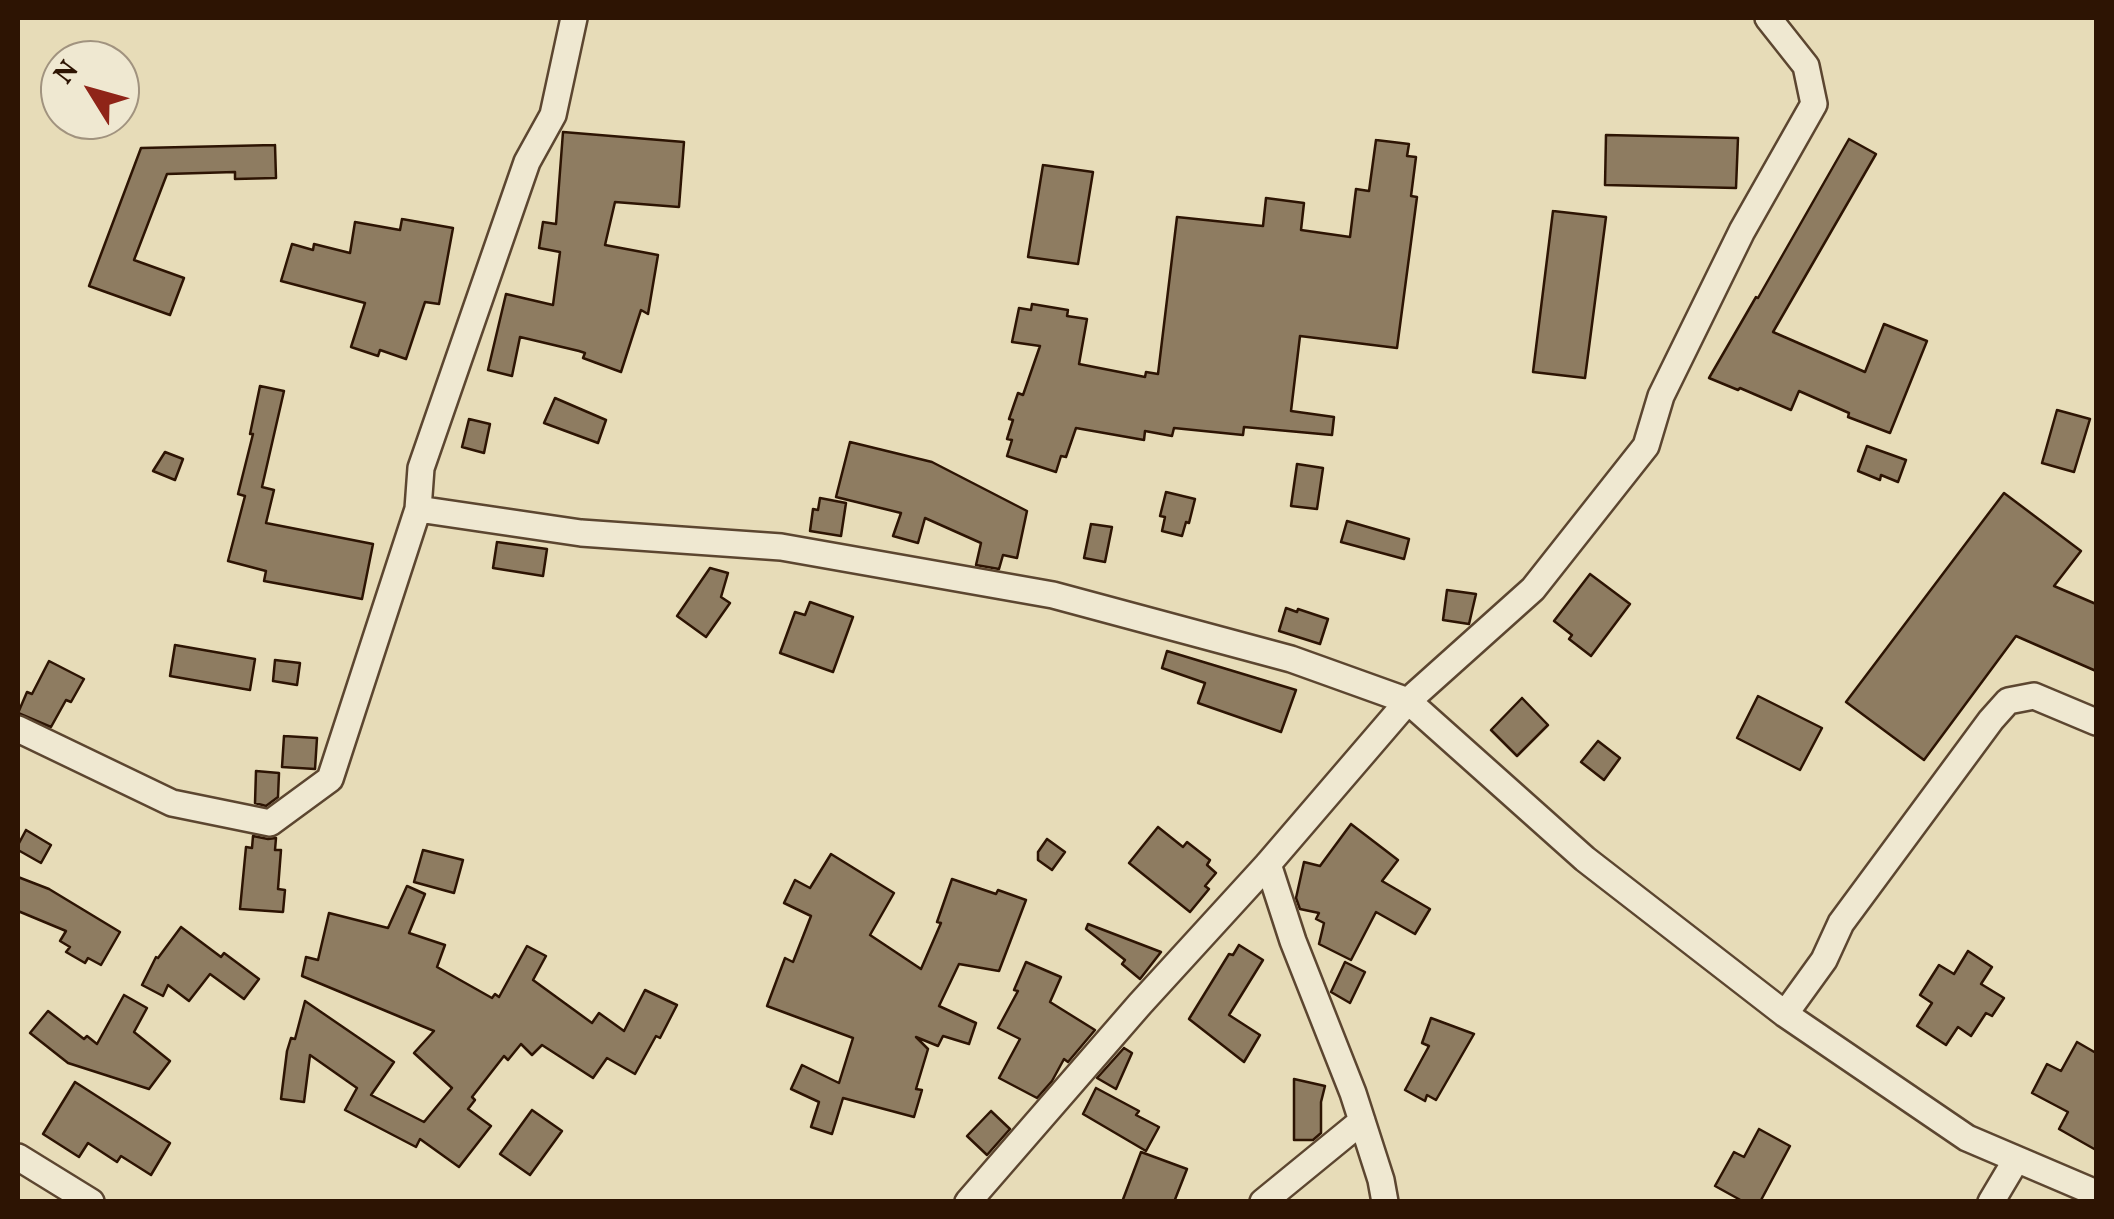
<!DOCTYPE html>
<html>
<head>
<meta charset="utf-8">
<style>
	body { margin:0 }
	#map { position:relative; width:2114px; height:1219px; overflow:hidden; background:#e7dcb8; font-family:Vollkorn,serif }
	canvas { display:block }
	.frame { position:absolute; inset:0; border:20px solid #2d1403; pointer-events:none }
	.north { position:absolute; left:40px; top:40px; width:100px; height:100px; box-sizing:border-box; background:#efe8d1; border:2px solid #a1937f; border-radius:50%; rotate:307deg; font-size:28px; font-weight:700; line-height:40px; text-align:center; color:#2d1403 }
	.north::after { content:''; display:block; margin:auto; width:35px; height:45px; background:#8f2418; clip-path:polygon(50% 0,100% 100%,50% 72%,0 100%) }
</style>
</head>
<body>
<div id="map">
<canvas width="2114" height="1219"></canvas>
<div class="frame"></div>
<div class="north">N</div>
</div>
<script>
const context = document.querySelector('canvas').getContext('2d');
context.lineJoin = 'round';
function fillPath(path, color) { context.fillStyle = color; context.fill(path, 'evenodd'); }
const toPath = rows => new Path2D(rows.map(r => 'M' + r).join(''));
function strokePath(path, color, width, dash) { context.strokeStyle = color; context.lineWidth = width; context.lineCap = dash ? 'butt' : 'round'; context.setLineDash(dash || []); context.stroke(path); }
const building = toPath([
	[563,132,684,142,679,207,615,202,605,245,658,255,648,314,641,310,621,372,583,358,585,353,579,351,520,337,512,376,488,370,506,294,553,305,560,252,539,248,543,222,556,224,563,132],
	[1606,135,1738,138,1736,188,1605,185,1606,135],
	[1849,139,1876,154,1773,332,1865,372,1884,324,1927,341,1890,433,1848,417,1849,413,1799,391,1791,410,1740,388,1738,390,1709,378,1756,297,1758,298,1849,139],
	[1376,140,1409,144,1407,156,1416,157,1411,196,1417,197,1397,348,1300,336,1291,411,1334,417,1332,435,1244,427,1243,435,1174,428,1172,436,1145,431,1144,440,1076,428,1066,457,1061,456,1056,472,1007,456,1012,440,1007,439,1013,420,1009,419,1018,393,1023,395,1040,346,1012,342,1019,308,1031,310,1032,304,1068,310,1067,316,1087,319,1079,364,1145,377,1146,372,1158,374,1177,217,1263,226,1266,198,1304,203,1301,230,1350,237,1356,189,1369,191,1376,140],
	[275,145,276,178,235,179,235,172,167,174,134,260,184,278,170,315,89,286,141,148,275,145],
	[1043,165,1093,172,1078,264,1028,257,1043,165],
	[1553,211,1606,217,1585,378,1533,372,1553,211],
	[402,219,453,228,439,304,425,302,406,359,380,350,378,356,351,347,365,303,281,281,292,244,313,250,314,244,350,253,355,222,400,230,402,219],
	[260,386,284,391,262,487,274,490,266,523,373,544,362,599,264,581,266,571,228,561,245,496,238,494,253,434,250,434,260,386],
	[555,398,606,420,598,443,544,423,555,398],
	[2057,410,2090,419,2074,472,2042,463,2057,410],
	[469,419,490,424,484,453,462,447,469,419],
	[850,442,932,462,1027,511,1017,558,1003,555,999,569,976,565,981,543,925,518,918,543,893,536,901,513,836,497,850,442],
	[1867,446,1906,460,1898,482,1881,475,1880,480,1858,471,1867,446],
	[165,452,183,459,175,480,153,471,165,452],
	[1297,464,1323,468,1317,509,1291,506,1297,464],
	[1166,492,1195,499,1189,523,1186,522,1182,536,1162,531,1165,517,1160,516,1166,492],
	[2004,493,2081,551,2054,586,2096,604,2096,671,2016,636,1924,760,1846,702,2004,493],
	[820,498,846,503,841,536,810,531,813,509,818,510,820,498],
	[1347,521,1409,539,1404,559,1341,542,1347,521],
	[1091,524,1112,527,1105,562,1084,558,1091,524],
	[497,542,547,549,543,576,493,568,497,542],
	[710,568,728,573,721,597,730,603,706,637,677,616,710,568],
	[1590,574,1630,604,1591,656,1569,639,1572,635,1554,621,1590,574],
	[1447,590,1476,594,1469,624,1443,620,1447,590],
	[810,602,853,617,833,672,780,653,795,612,805,615,810,602],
	[1286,608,1297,612,1298,609,1328,619,1320,644,1279,631,1286,608],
	[175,645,255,659,250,690,170,676,175,645],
	[1167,651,1296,690,1281,732,1198,703,1205,683,1162,668,1167,651],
	[275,660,300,663,297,685,273,681,275,660],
	[49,661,84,679,71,702,66,700,51,727,18,713,27,692,32,694,49,661],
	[1758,696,1822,728,1800,770,1737,738,1758,696],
	[1522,698,1548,725,1517,756,1491,730,1522,698],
	[284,736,317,738,315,769,282,767,284,736],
	[1598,741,1620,758,1604,780,1581,762,1598,741],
	[256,771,279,773,278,797,266,806,255,803,256,771],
	[1351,824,1398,860,1382,881,1430,909,1415,934,1376,912,1351,960,1319,944,1324,923,1316,919,1319,913,1300,909,1296,898,1304,862,1320,866,1351,824],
	[1158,827,1183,847,1187,842,1210,860,1207,865,1216,873,1205,886,1209,889,1190,912,1129,863,1158,827],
	[26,830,51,845,41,863,18,850,18,845,26,830],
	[253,836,268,839,276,838,275,850,281,850,278,889,285,890,283,912,240,909,246,847,252,848,253,836],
	[1047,839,1065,852,1052,870,1038,860,1038,852,1047,839],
	[423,850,463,860,454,893,414,882,423,850],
	[831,854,894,893,870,935,921,969,941,923,937,922,952,879,996,894,998,890,1026,900,999,971,959,964,939,1006,976,1023,969,1044,943,1036,938,1046,916,1037,928,1049,916,1089,922,1090,914,1117,843,1098,832,1134,811,1127,819,1102,791,1089,802,1065,839,1083,853,1038,767,1006,785,958,793,962,811,916,784,903,795,880,810,888,831,854],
	[18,877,49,889,120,932,101,965,88,958,85,963,66,952,70,947,60,941,66,931,18,911,18,877],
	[407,886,425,894,409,933,445,945,437,967,492,998,495,994,499,997,527,946,546,956,533,980,592,1023,599,1013,624,1031,645,990,677,1005,660,1038,656,1036,635,1074,607,1058,593,1078,542,1045,532,1055,521,1044,508,1060,504,1056,472,1097,475,1100,468,1109,491,1126,459,1167,420,1139,416,1147,345,1110,357,1088,310,1055,304,1102,281,1099,287,1051,291,1038,295,1039,305,1001,394,1062,371,1095,424,1122,452,1088,414,1053,434,1031,302,976,306,957,318,960,329,913,388,928,407,886],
	[1088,924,1161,952,1140,979,1122,964,1125,960,1086,929,1088,924],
	[181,927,221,957,224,953,259,979,244,999,210,974,189,1001,168,985,163,996,142,985,156,957,158,958,181,927],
	[1239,945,1263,960,1229,1015,1260,1035,1244,1062,1189,1019,1229,954,1233,955,1239,945],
	[1968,951,1992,967,1981,984,2004,998,1992,1016,1986,1013,1971,1036,1958,1027,1946,1045,1917,1026,1932,1003,1920,995,1939,965,1954,974,1968,951],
	[1026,962,1061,977,1050,1002,1095,1030,1068,1062,1064,1059,1052,1081,1037,1098,999,1078,1020,1039,998,1028,1018,991,1014,990,1026,962],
	[1345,962,1365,972,1350,1003,1331,992,1345,962],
	[124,995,147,1008,134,1032,170,1061,149,1089,68,1063,30,1033,48,1011,84,1039,87,1036,97,1044,124,995],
	[1431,1018,1474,1034,1436,1100,1427,1095,1425,1101,1405,1090,1429,1046,1422,1043,1431,1018],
	[2077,1042,2096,1053,2096,1150,2059,1129,2068,1112,2032,1093,2047,1064,2061,1071,2077,1042],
	[1124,1048,1132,1053,1116,1089,1097,1078,1124,1048],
	[1294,1079,1325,1086,1321,1102,1321,1133,1313,1140,1294,1140,1294,1079],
	[75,1082,170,1143,151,1175,121,1156,117,1162,88,1143,79,1157,43,1134,75,1082],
	[1096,1088,1139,1111,1136,1115,1159,1127,1146,1151,1083,1114,1096,1088],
	[532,1110,562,1131,530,1175,500,1154,532,1110],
	[991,1111,1010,1129,987,1155,967,1136,991,1111],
	[1759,1129,1790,1146,1760,1202,1744,1202,1715,1186,1734,1152,1744,1157,1759,1129],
	[1141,1152,1187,1169,1174,1202,1122,1202,1141,1152]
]);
const street = toPath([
	[418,509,581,533,781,547,1053,595,1291,659,1408,701,1585,859,1785,1014,1967,1138,2096,1193],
	[18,729,172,803,270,823,330,779,418,509,421,468,527,162,553,115,574,18],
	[1268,864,1293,941,1353,1093,1381,1180,1385,1202],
	[1785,1014,1824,960,1841,923,1991,720,2008,701,2034,696,2096,722],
	[18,1157,91,1202],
	[968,1202,1140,1004,1268,864,1408,701,1533,589,1646,446,1661,396,1742,231,1814,104,1806,66,1768,18],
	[1263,1202,1362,1121],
	[1991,1202,2016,1160]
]);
fillPath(building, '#8e7c61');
strokePath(building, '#2d1403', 2.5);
strokePath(street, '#5c4630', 30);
strokePath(street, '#efe8d1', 25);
</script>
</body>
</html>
